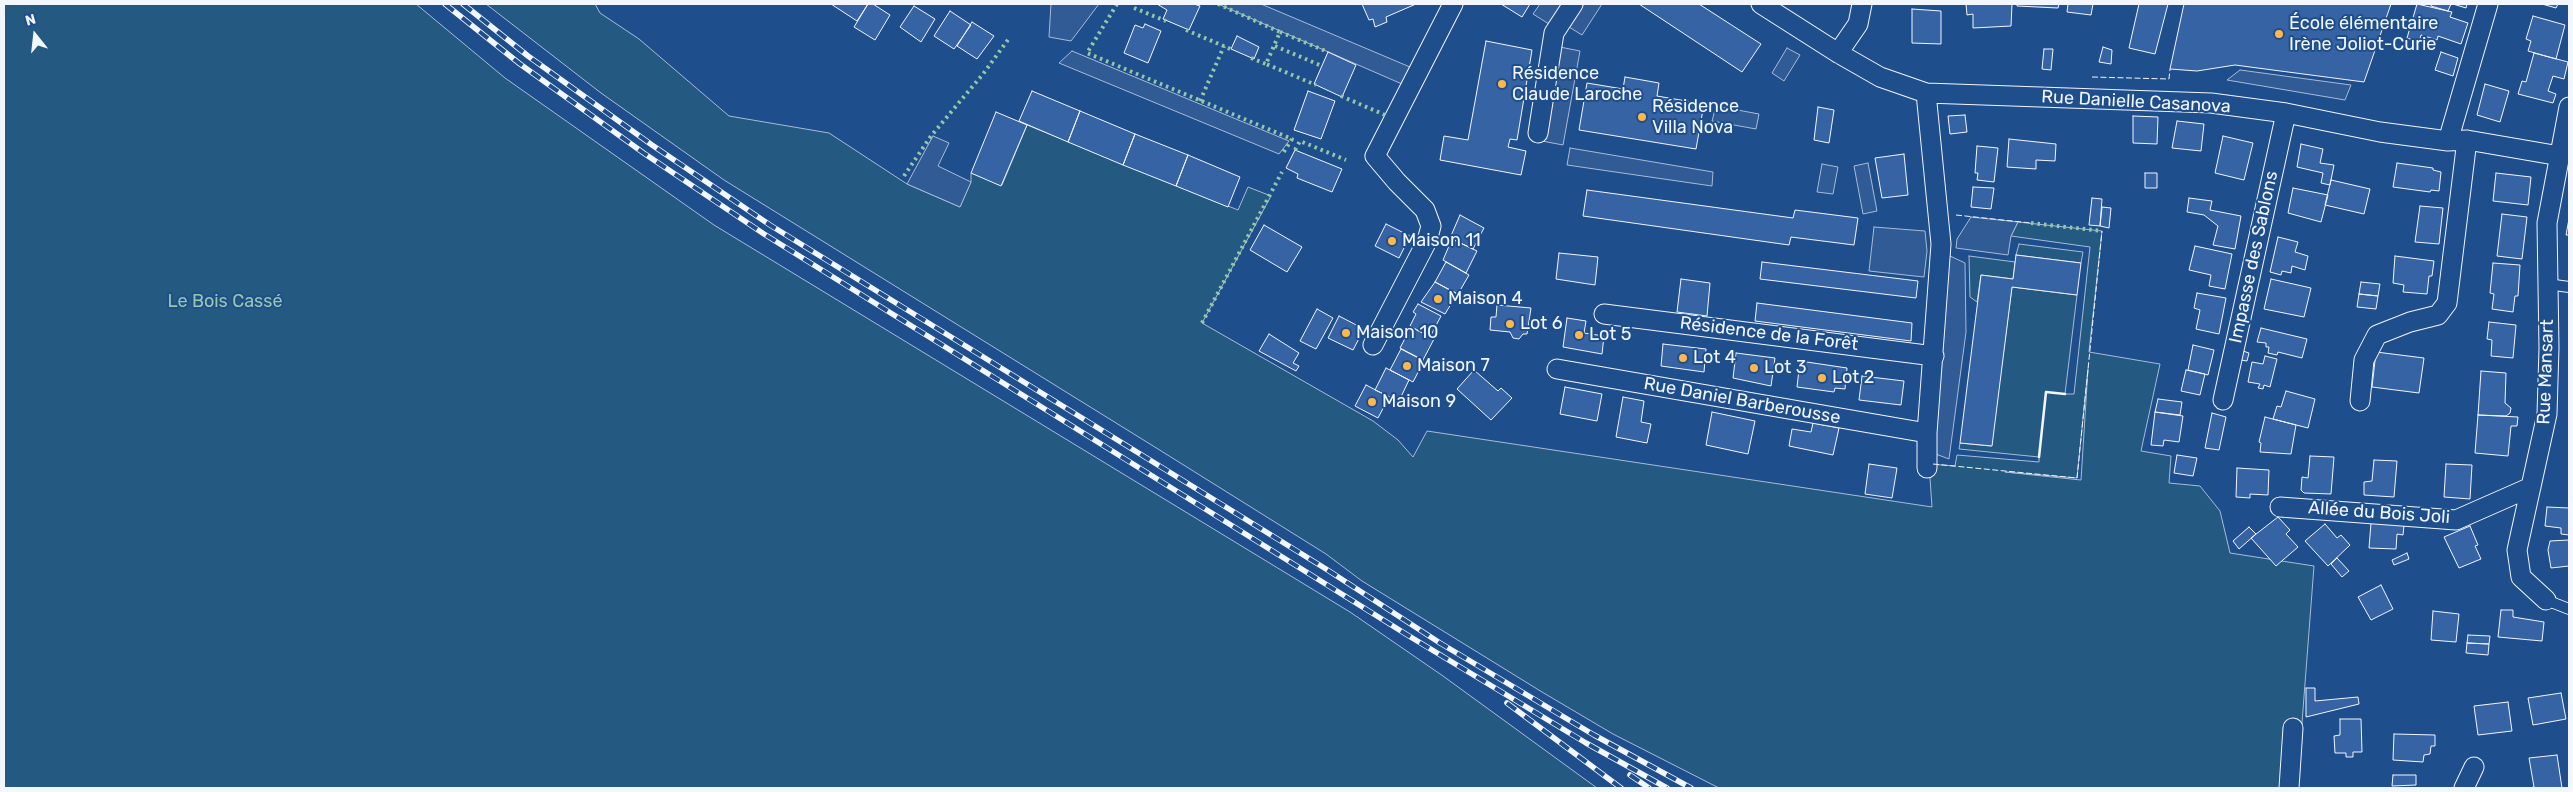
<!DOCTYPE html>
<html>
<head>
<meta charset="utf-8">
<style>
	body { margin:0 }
	#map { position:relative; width:2573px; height:792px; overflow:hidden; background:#1f4e8c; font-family:Rubik,sans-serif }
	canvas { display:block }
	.frame { position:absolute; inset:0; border:5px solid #f2f6ff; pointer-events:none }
	.north { position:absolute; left:10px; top:10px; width:50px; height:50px; -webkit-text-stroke:4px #1f4e8c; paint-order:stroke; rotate:344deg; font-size:14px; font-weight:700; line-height:20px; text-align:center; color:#f2f6ff }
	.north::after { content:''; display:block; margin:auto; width:18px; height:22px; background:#f2f6ff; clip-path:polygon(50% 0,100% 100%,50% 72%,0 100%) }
</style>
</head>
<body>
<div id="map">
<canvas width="2573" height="792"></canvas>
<div class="frame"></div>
<div class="north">N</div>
</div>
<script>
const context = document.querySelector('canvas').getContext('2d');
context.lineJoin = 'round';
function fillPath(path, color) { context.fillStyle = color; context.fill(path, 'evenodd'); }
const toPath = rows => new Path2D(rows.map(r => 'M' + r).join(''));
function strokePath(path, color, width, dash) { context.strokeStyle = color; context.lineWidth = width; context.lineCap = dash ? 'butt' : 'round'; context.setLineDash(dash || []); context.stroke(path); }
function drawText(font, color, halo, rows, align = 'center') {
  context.font = font + ' Rubik,sans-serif'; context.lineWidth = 4; context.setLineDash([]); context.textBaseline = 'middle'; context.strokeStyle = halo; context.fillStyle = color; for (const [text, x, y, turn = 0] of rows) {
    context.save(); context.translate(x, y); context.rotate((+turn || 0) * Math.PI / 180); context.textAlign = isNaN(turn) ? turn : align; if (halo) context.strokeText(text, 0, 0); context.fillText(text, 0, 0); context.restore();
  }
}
const green = toPath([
	[4,4,416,4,505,78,714,225,1350,612,1443,676,1597,788,4,788,4,4],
	[486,4,595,4,600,13,639,39,729,116,829,133,907,184,960,207,971,182,971,173,1002,185,1027,125,1238,210,1248,187,1271,196,1202,323,1373,421,1398,440,1413,457,1427,431,1932,507,1929,464,1955,466,1957,455,2039,462,2039,457,1959,449,1960,443,1991,446,2012,287,2077,295,2065,394,2074,394,2090,247,2011,236,2018,222,2102,231,2089,352,2160,364,2141,451,2171,456,2169,483,2200,486,2220,511,2230,553,2314,566,2297,788,1719,788,1613,734,1542,692,1362,581,1326,554,1158,449,724,180,601,93,486,4],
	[2088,369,2081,480,2005,472,2077,478,2088,369],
	[2019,244,2083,252,2081,263,2016,255,2019,244],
	[1969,256,2015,262,2013,279,1981,275,1977,302,1970,297,1969,256]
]);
const parking = toPath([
	[1051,4,1099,4,1071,41,1049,37,1051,4],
	[1218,4,1261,4,1410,67,1402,84,1218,4],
	[1540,4,1562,4,1549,24,1533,14,1540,4],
	[1584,4,1602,4,1582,35,1569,27,1584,4],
	[1560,47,1580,51,1563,145,1542,141,1560,47],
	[1787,48,1800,55,1784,81,1772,73,1787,48],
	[1072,51,1289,141,1279,154,1059,63,1072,51],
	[2240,70,2351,85,2345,100,2227,80,2240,70],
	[1716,106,1759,114,1756,129,1712,121,1716,106],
	[933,136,949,143,938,166,971,182,960,207,907,184,933,136],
	[1570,148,1713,172,1712,186,1567,165,1570,148],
	[1868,163,1877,211,1863,214,1854,166,1868,163],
	[1822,164,1838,167,1833,194,1817,192,1822,164],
	[1971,217,2018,222,2011,236,2008,255,1956,248,1957,239,1971,217],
	[1874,227,1925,231,1927,251,1924,277,1869,271,1874,227],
	[1948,255,1965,263,1966,332,1949,459,1933,453,1948,255]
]);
const building = toPath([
	[831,4,868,4,857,21,831,4],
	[868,4,873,4,890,15,875,40,854,27,868,4],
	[1157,4,1194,4,1200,6,1189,30,1163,19,1167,10,1157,4],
	[1362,4,1416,4,1386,17,1387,22,1375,27,1373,19,1369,20,1362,4],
	[1501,4,1530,4,1522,17,1501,4],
	[1639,4,1699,4,1761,44,1742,72,1639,4],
	[1966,4,2012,4,2011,26,1973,28,1973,14,1967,15,1966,4],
	[2017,4,2059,4,2058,8,2017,6,2017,4],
	[2068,4,2093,4,2091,15,2067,12,2068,4],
	[2139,4,2168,4,2155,54,2129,48,2139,4],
	[2184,4,2391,4,2364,82,2235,65,2197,71,2170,69,2184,4],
	[2417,4,2452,12,2450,17,2468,23,2461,44,2438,36,2437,40,2421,35,2419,42,2407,38,2417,4],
	[2431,4,2451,4,2448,11,2431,6,2431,4],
	[2453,4,2467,4,2466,8,2453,4],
	[2542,4,2558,4,2556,8,2542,4],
	[914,6,935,19,921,42,900,27,914,6],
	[1912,9,1941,11,1941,44,1912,43,1912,9],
	[950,11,971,25,954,49,934,36,950,11],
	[2533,16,2565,25,2556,59,2528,51,2531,41,2526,39,2533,16],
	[972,22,994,36,977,59,957,46,972,22],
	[1145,24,1161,31,1148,63,1124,53,1135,25,1143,28,1145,24],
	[1237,36,1259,47,1254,59,1231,49,1237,36],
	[1486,41,1532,50,1517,140,1510,139,1508,147,1526,151,1521,175,1440,160,1444,136,1468,140,1486,41],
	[2103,47,2112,50,2111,64,2099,62,2103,47],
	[2044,49,2053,49,2051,70,2042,69,2044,49],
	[1328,52,1356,65,1342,97,1314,84,1328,52],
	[2441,52,2458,58,2453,76,2435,70,2441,52],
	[2534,53,2568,62,2564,79,2553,76,2548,91,2556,94,2553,103,2518,94,2522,81,2526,82,2534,53],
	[1625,77,1659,83,1657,96,1704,104,1696,149,1579,130,1587,83,1623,89,1625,77],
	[2485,84,2509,91,2500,122,2477,115,2485,84],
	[1032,91,1080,111,1068,142,1019,121,1032,91],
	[1308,91,1335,101,1321,139,1294,130,1308,91],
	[1818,107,1834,110,1829,143,1814,140,1818,107],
	[1080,111,1135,134,1123,165,1068,142,1080,111],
	[996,112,1027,125,1001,186,971,173,996,112],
	[1965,115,1967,132,1950,134,1948,116,1965,115],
	[2133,116,2158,117,2157,144,2133,143,2133,116],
	[2177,121,2204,124,2201,151,2172,148,2177,121],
	[1135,134,1188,155,1176,186,1123,165,1135,134],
	[2223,136,2253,143,2244,180,2215,173,2223,136],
	[2009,139,2056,144,2055,161,2036,160,2036,169,2007,167,2009,139],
	[2301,144,2323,149,2320,163,2334,165,2330,185,2321,183,2323,173,2297,167,2301,144],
	[1977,146,1998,148,1994,182,1977,180,1978,173,1975,173,1977,146],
	[1295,150,1342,169,1332,192,1297,178,1298,174,1286,168,1295,150],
	[1904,154,1908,195,1882,198,1875,158,1904,154],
	[1188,155,1240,177,1228,207,1176,186,1188,155],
	[2397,163,2433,168,2433,170,2441,172,2439,191,2431,190,2430,192,2393,187,2397,163],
	[2145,173,2157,173,2157,188,2145,188,2145,173],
	[2496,173,2531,177,2528,205,2493,201,2496,173],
	[2331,180,2370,189,2364,214,2325,205,2331,180],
	[1973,187,1994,188,1991,209,1971,207,1973,187],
	[2293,188,2328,195,2321,222,2288,213,2293,188],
	[1587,190,1793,218,1795,210,1858,218,1854,245,1791,237,1789,245,1583,216,1587,190],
	[2092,198,2102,199,2100,226,2089,225,2092,198],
	[2189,198,2212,201,2210,210,2241,216,2235,249,2213,245,2218,226,2204,215,2187,212,2189,198],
	[2420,206,2443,208,2439,244,2415,242,2420,206],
	[2102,207,2111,208,2109,228,2100,226,2102,207],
	[2502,214,2527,217,2522,259,2497,256,2502,214],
	[1460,215,1484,228,1473,249,1450,238,1460,215],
	[2569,219,2569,235,2566,235,2569,219],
	[1386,224,1410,236,1399,258,1375,246,1386,224],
	[1264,225,1302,247,1287,272,1250,250,1264,225],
	[2278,237,2298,242,2295,252,2308,256,2305,270,2292,266,2291,273,2282,271,2281,275,2270,272,2278,237],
	[1452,239,1477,251,1466,273,1443,260,1452,239],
	[2195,246,2232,254,2225,289,2209,286,2211,275,2189,270,2195,246],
	[1559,253,1598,257,1595,285,1556,279,1559,253],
	[2016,255,2081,263,2077,295,2012,287,1992,446,1960,443,1981,275,2013,279,2016,255],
	[2395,256,2434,261,2432,276,2429,276,2427,294,2403,292,2404,285,2393,283,2395,256],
	[1446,262,1469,275,1458,294,1435,282,1446,262],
	[1762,262,1918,281,1916,298,1760,279,1762,262],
	[2493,263,2520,265,2518,296,2515,296,2513,312,2492,309,2494,294,2490,293,2493,263],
	[1681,279,1710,283,1707,316,1677,312,1681,279],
	[2271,279,2311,288,2304,317,2264,309,2271,279],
	[1435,282,1457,294,1445,314,1421,302,1435,282],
	[2361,282,2380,284,2378,296,2359,294,2361,282],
	[2197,293,2226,298,2219,334,2196,329,2200,310,2194,308,2197,293],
	[2359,294,2378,296,2376,309,2357,307,2359,294],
	[1757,303,1912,323,1911,341,1755,321,1757,303],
	[1418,304,1441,316,1430,337,1410,326,1416,314,1413,312,1418,304],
	[1497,305,1531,308,1527,334,1523,334,1519,339,1513,338,1510,332,1490,330,1491,317,1496,317,1497,305],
	[1317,309,1333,318,1316,349,1300,341,1317,309],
	[1339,316,1364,329,1353,350,1328,338,1339,316],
	[1567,318,1586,321,1584,333,1604,336,1602,354,1563,347,1567,318],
	[2489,322,2516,325,2513,358,2491,356,2492,340,2487,339,2489,322],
	[1411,327,1434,339,1423,360,1400,348,1411,327],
	[2261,328,2307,339,2302,358,2278,352,2277,355,2268,353,2269,347,2266,347,2266,343,2257,342,2261,328],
	[1269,334,1299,353,1293,363,1299,366,1296,371,1259,351,1269,334],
	[1663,344,1706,349,1704,372,1661,366,1663,344],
	[2193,345,2214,350,2208,375,2188,370,2193,345],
	[1401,349,1424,361,1413,382,1390,370,1401,349],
	[2243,351,2249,353,2247,361,2241,360,2243,351],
	[2376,352,2424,358,2419,393,2372,387,2376,352],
	[1736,353,1775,358,1771,386,1733,378,1736,353],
	[2265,356,2277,359,2270,387,2264,385,2263,389,2258,388,2260,384,2248,382,2252,362,2263,364,2265,356],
	[1800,361,1847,368,1845,389,1835,388,1834,392,1797,387,1800,361],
	[1386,368,1409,380,1399,401,1375,390,1386,368],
	[1474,370,1498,391,1501,388,1512,398,1491,420,1457,389,1474,370],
	[2186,370,2205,374,2200,395,2181,391,2186,370],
	[2481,371,2506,373,2505,403,2511,408,2510,413,2506,416,2478,415,2481,371],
	[1862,376,1904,381,1901,405,1859,400,1862,376],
	[1366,385,1389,397,1378,418,1355,406,1366,385],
	[1565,387,1602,394,1597,421,1560,414,1565,387],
	[2286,391,2315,399,2308,428,2273,419,2277,406,2281,407,2286,391],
	[1623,397,1644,401,1641,422,1651,424,1647,443,1616,437,1623,397],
	[2158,399,2182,402,2180,415,2155,412,2158,399],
	[1712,412,1755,421,1748,454,1706,445,1712,412],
	[2155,412,2183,416,2179,442,2164,440,2163,446,2151,445,2155,412],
	[2212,413,2226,417,2219,450,2205,448,2212,413],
	[2478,415,2518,417,2517,426,2511,426,2508,456,2475,453,2478,415],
	[2265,417,2296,425,2291,454,2260,452,2261,443,2259,442,2265,417],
	[1813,423,1839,428,1833,455,1789,446,1792,429,1811,432,1813,423],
	[2177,455,2197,458,2193,476,2174,473,2177,455],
	[2310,456,2334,457,2331,494,2304,493,2301,490,2302,477,2308,478,2310,456],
	[2374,460,2397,461,2394,497,2364,495,2364,482,2372,481,2374,460],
	[1869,464,1897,468,1892,498,1865,494,1869,464],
	[2446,464,2472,465,2470,499,2444,497,2446,464],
	[2237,468,2269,470,2268,495,2250,494,2250,498,2236,497,2237,468],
	[2547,507,2569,508,2569,535,2561,534,2561,528,2545,526,2547,507],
	[2278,517,2290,530,2286,534,2298,547,2276,566,2251,538,2278,517],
	[2371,523,2404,525,2403,535,2397,534,2396,549,2369,548,2371,523],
	[2325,524,2337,538,2341,535,2350,545,2328,566,2305,541,2325,524],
	[2470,526,2478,545,2475,546,2481,559,2459,568,2444,537,2470,526],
	[2249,527,2256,534,2239,549,2233,541,2249,527],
	[2569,540,2569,566,2551,568,2548,550,2550,541,2569,540],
	[2407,553,2409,559,2394,565,2392,560,2407,553],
	[2337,558,2349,571,2342,577,2331,564,2337,558],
	[2381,585,2393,609,2371,620,2358,597,2381,585],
	[2501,610,2513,610,2513,617,2544,622,2542,641,2498,637,2501,610],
	[2433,611,2459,614,2456,642,2431,640,2433,611],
	[2468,635,2490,636,2489,644,2467,643,2468,635],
	[2467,643,2489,644,2488,655,2466,653,2467,643],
	[2306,688,2315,688,2315,701,2358,697,2359,704,2306,717,2306,688],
	[2561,693,2566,719,2533,725,2528,698,2561,693],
	[2508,702,2512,731,2478,735,2474,706,2508,702],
	[2340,719,2361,719,2362,752,2353,752,2353,757,2346,757,2346,753,2335,753,2334,736,2340,735,2340,719],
	[2394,734,2435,735,2435,746,2431,746,2430,754,2424,755,2423,762,2393,760,2394,734],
	[2557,755,2562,788,2529,788,2534,787,2529,758,2557,755],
	[2393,775,2416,775,2416,785,2392,786,2393,775]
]);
const lane = toPath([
	[2547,284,2569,287],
	[2546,600,2569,609]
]);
const street = toPath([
	[1761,4,1838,53,1880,77,1926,93,2211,103,2286,113,2380,132,2448,141,2467,140,2560,156],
	[1838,53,1858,24,1862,4],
	[1538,133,1554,33,1573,4],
	[2448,141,2488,4],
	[1604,314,1934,356],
	[1373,345,1427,241,1431,226,1425,210,1397,182,1375,156,1453,4],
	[1557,369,1927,433,1941,244,1926,93],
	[2223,400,2286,113],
	[2360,401,2364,360,2377,335,2410,322,2438,315,2447,303,2467,140],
	[1927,468,1927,433],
	[2280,507,2456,520,2531,487],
	[2546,600,2521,577,2517,550,2547,414,2549,348,2547,223,2569,107],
	[2289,788,2293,728],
	[2464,788,2474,767]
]);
const rail = toPath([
	[445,4,520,64,645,154,764,234,1409,636,1586,743,1667,788],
	[463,4,528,56,652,145,770,225,1326,569,1440,643,1594,735,1691,788],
	[1507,703,1621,788],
	[1630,775,1649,788]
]);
const hedge = toPath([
	[1117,4,1087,53,1292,139,1283,153],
	[1218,4,1280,32,1266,64,1316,85],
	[1134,8,1166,21],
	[1186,30,1233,50],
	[1280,32,1328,52],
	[1275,46,1322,66],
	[1251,58,1266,64],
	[1341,96,1385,115],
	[1200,101,1224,46],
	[1295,150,1300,141,1346,160],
	[904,176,931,136,983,74,1010,37],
	[2031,223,2102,231],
	[1202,323,1282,172]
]);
const fence = toPath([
	[2092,77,2169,79,2170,69],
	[1956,215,2031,223],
	[1933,464,2077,478,2102,231]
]);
const wall = toPath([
	[2039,457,2046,392,2065,394]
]);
const markers = [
	[2279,34,5,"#ffb74d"],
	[1502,84,5,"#ffb74d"],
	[1642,117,5,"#ffb74d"],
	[1392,241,5,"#ffb74d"],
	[1438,299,5,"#ffb74d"],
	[1510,324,5,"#ffb74d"],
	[1346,333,5,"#ffb74d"],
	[1579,335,5,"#ffb74d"],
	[1683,358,5,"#ffb74d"],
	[1407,366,5,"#ffb74d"],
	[1754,368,5,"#ffb74d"],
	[1822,378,5,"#ffb74d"],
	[1372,402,5,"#ffb74d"]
];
const poiNames = [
	["École élémentaire",2289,24],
	["Irène Joliot-Curie",2289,45],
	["Résidence",1512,74],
	["Claude Laroche",1512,95],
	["Résidence",1652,107],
	["Villa Nova",1652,128],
	["Maison 11",1402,241],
	["Maison 4",1448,299],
	["Lot 6",1520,324],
	["Maison 10",1356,333],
	["Lot 5",1589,335],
	["Lot 4",1693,358],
	["Maison 7",1417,366],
	["Lot 3",1764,368],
	["Lot 2",1832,378],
	["Maison 9",1382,402]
];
const streetNames = [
	["Rue Danielle Casanova",2136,102,3],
	["Impasse des Sablons",2254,257,-78],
	["Résidence de la Forêt",1769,334,7],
	["Rue Mansart",2546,372,-88],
	["Rue Daniel Barberousse",1742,401,10],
	["Allée du Bois Joli",2379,513,4]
];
const parkNames = [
	["Le Bois Cassé",225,302]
];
fillPath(green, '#245a82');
strokePath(green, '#a8bbd7', 1);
fillPath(parking, '#305b95');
strokePath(parking, '#a8bbd7', 1);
fillPath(building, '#3563a3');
strokePath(building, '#f2f6ff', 1);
strokePath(lane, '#f2f6ff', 12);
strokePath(street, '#f2f6ff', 21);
strokePath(lane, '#1f4e8c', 10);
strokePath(street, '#1f4e8c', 19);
strokePath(rail, '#f2f6ff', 5.5);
strokePath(rail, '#1f4e8c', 4, [11]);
strokePath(hedge, '#97c8a6', 4, [2.5, 4]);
strokePath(fence, '#f2f6ff', 1, [6, 2.5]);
strokePath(wall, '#f2f6ff', 2.5);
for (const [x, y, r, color] of markers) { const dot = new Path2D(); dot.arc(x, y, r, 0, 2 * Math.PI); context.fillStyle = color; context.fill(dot); strokePath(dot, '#1f4e8c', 2); }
drawText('18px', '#f2f6ff', '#1f4e8c', poiNames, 'left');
drawText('18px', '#f2f6ff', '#1f4e8c', streetNames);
drawText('18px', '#97c8a6', '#1f4e8c', parkNames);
</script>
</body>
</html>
